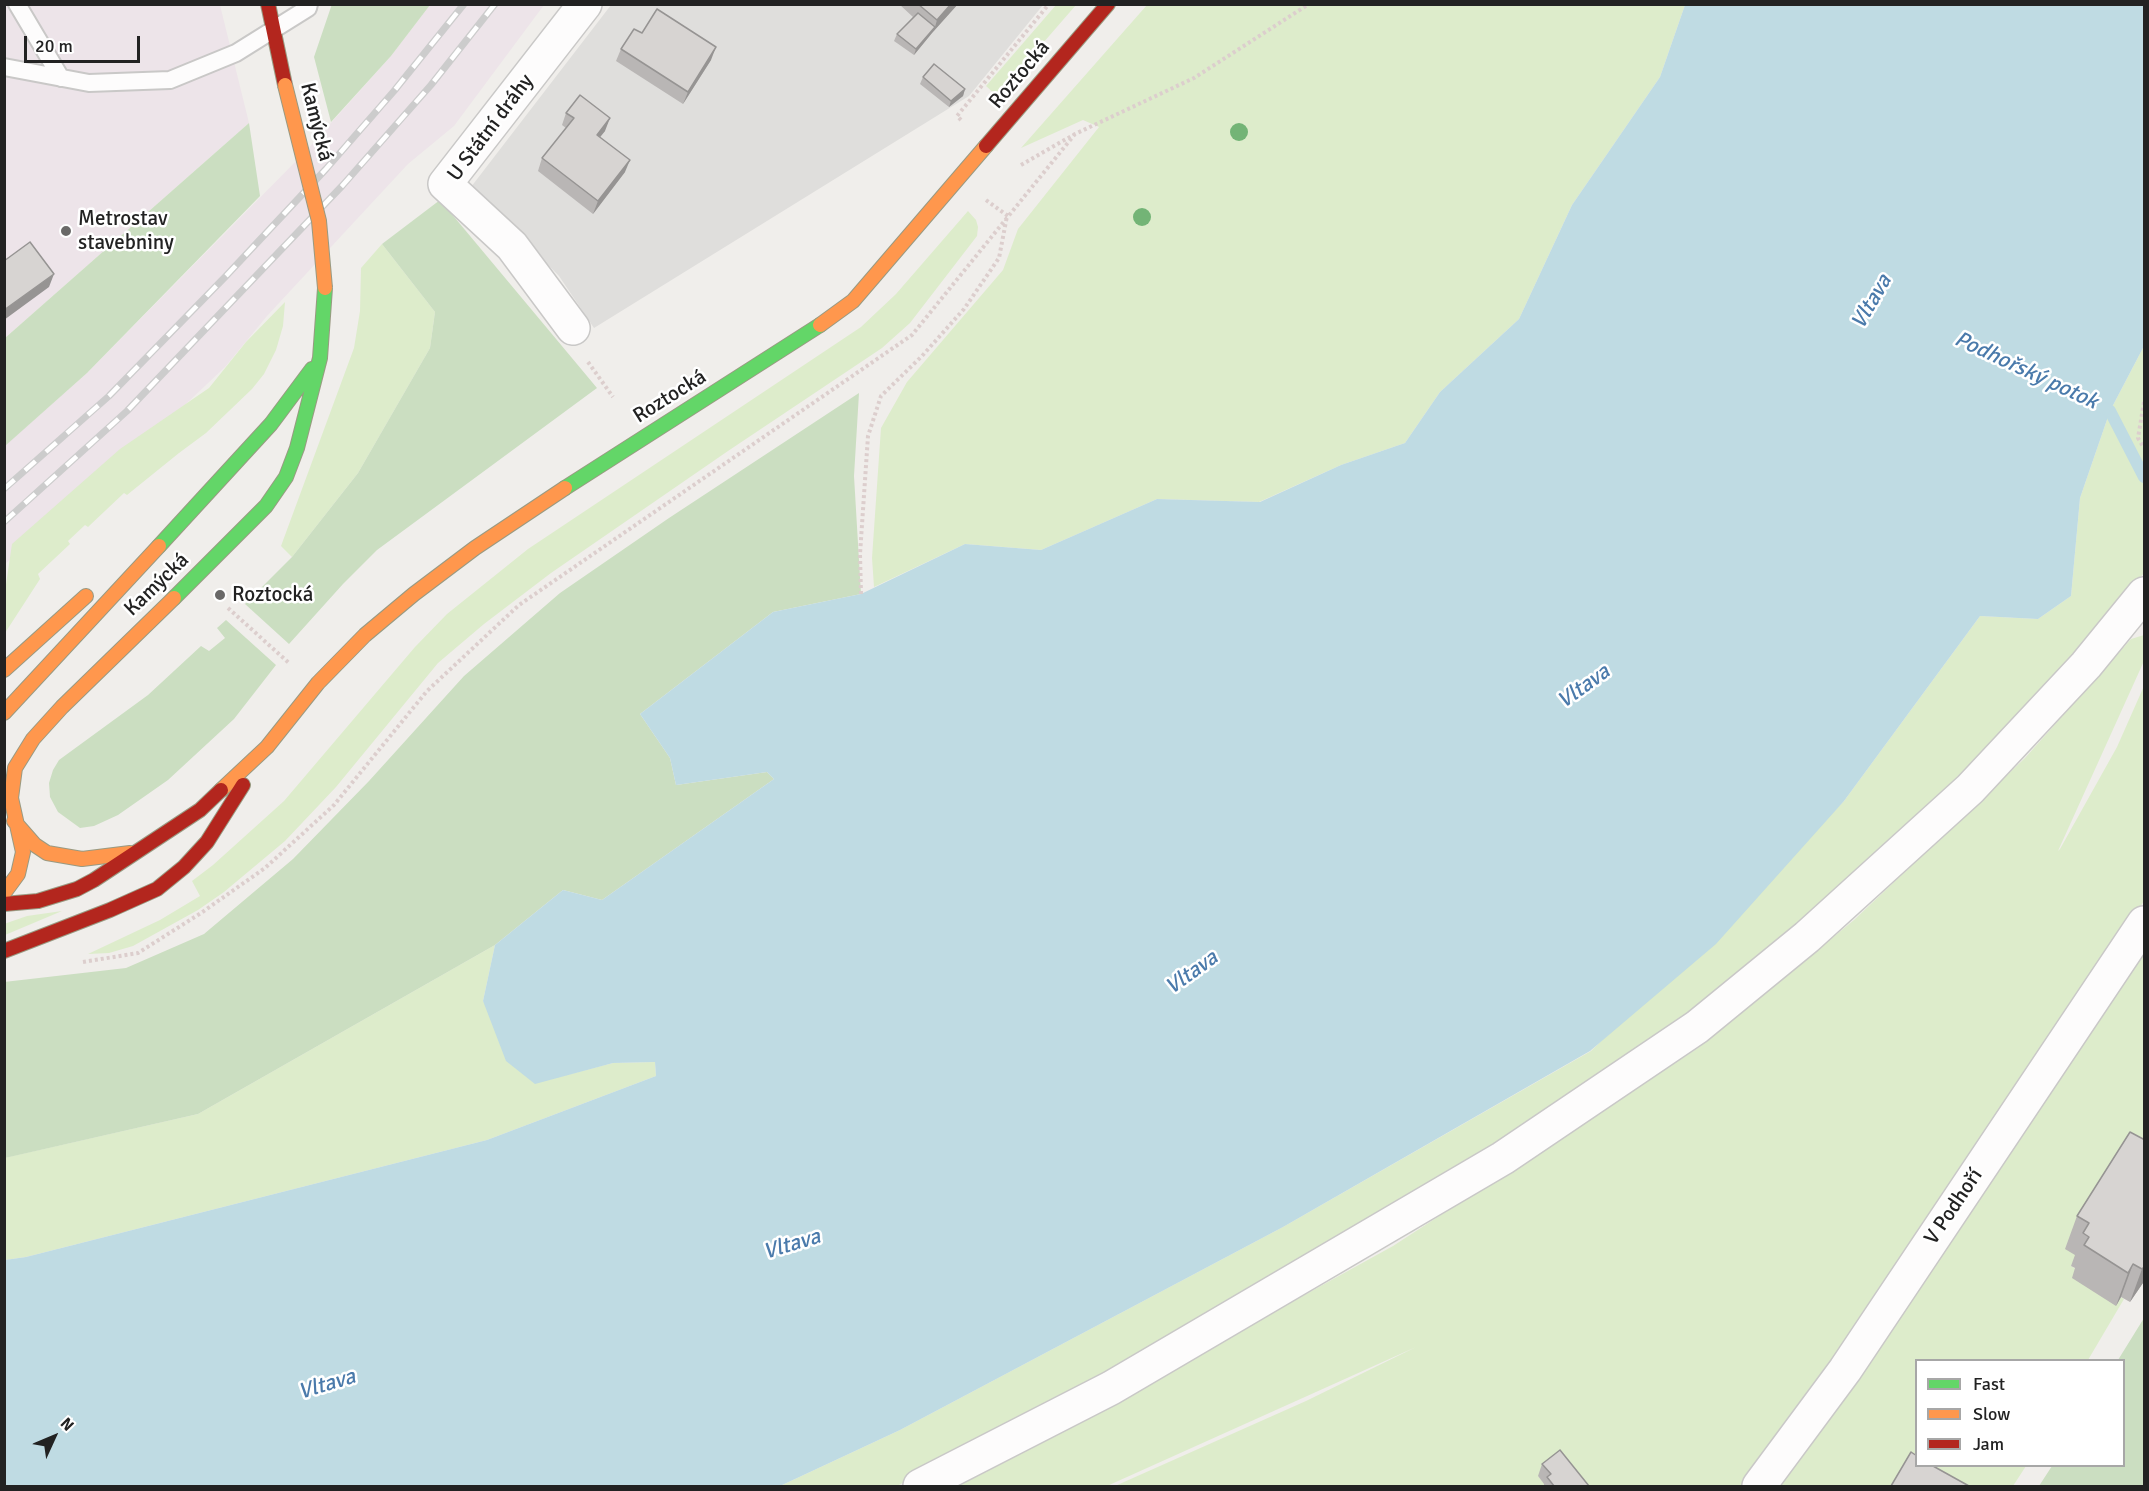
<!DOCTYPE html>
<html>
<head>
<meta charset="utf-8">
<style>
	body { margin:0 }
	#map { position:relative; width:2149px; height:1491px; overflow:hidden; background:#f0eeeb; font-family:Signika,sans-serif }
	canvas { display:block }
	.frame { position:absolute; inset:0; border:6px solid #222; pointer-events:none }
	.legend { position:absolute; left:1915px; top:1359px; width:210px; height:108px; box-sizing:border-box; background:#fff; border:2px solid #a7a7a7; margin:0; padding:8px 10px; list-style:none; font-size:18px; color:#222 }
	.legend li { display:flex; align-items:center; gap:12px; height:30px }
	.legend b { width:30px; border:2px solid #a7a7a7 }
	.north { position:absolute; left:24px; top:1407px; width:60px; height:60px; -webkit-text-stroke:4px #fff; paint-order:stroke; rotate:46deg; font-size:16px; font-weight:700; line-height:24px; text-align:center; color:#222 }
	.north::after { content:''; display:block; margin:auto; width:21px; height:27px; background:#222; clip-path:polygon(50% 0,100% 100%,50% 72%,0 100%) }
	.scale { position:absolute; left:24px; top:36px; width:116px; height:27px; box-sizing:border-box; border:3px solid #222; border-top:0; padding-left:8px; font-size:18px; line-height:21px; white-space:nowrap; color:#222; -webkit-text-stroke:4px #fff; paint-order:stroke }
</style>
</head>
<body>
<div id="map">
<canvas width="2149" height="1491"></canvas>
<div class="frame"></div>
<ul class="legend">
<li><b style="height:8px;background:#63d668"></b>Fast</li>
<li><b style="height:8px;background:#ff974d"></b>Slow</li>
<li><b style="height:8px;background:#b3261e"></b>Jam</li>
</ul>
<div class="north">N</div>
<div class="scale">20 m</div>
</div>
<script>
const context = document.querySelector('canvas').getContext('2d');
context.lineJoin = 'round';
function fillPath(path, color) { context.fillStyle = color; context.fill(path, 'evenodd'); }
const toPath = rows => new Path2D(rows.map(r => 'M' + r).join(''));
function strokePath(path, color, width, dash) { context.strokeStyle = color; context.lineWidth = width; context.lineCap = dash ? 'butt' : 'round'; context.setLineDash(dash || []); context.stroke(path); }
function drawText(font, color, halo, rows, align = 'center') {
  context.font = font + ' Signika,sans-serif'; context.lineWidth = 5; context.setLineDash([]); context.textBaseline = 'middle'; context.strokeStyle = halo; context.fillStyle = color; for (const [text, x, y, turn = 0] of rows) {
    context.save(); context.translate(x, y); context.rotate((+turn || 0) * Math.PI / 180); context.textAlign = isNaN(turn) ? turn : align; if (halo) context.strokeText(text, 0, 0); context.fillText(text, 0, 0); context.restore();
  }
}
const residential = toPath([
	[611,5,1043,5,969,96,594,328,559,276,471,187]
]);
const industrial = toPath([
	[5,5,220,5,249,123,5,338],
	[430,5,544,5,454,126,408,164,267,316,225,367,150,438,5,564,4,446,87,373,305,152,391,56]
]);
const grass = toPath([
	[1056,5,1076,5,997,96,986,86],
	[1147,5,1685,5,1660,77,1572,205,1519,319,1440,392,1405,443,1341,465,1259,502,1157,499,1041,550,965,544,874,587,872,558,881,428,907,382,1003,270,1018,229,1099,127,1083,120,1021,148],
	[968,211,976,220,978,227,977,236,910,323,882,348,728,451,551,573,484,624,438,663,336,787,285,841,224,892,198,910,133,946,109,953,88,954,160,920,200,896,192,881,213,865,284,801,415,647,447,614,528,549,861,327,896,294],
	[382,244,435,312,430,348,358,473,292,557,281,546,354,348,360,311,361,268],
	[285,302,283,326,276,350,264,374,252,389,206,433,179,453,127,495,124,493,88,527,85,525,68,541,70,544,38,574,40,579,5,633,5,591,12,544,120,449,209,388,246,342],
	[2144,346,2144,573,1964,782,1691,1021,1309,1261,897,1486,780,1486,900,1430,1283,1227,1591,1051,1844,801,1980,616,2038,619,2071,596,2080,498,2110,411],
	[2144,635,2144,661,2058,851,2060,849,2117,747,2144,686,2144,901,1759,1486,1575,1486,1538,1476,1546,1486,1115,1486,1306,1401,1416,1347,1107,1486,959,1486,1393,1246,1698,1048,1854,920,2025,758,2131,639],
	[62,911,5,935,4,924,27,916],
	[495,945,483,1001,535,1083,613,1063,655,1062,656,1076,487,1140,26,1257,5,1260,4,1158,198,1114],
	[2144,947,2144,1181,2077,1256,2071,1266,2124,1299,2088,1360,1916,1360,1916,1466,2026,1466,2013,1486,1780,1486,2087,1027]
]);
const forest = toPath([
	[332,4,430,5,391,56,331,122,314,57],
	[249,123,260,196,87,373,5,446,5,338],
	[440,200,597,388,377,550,343,584,289,644,245,604,292,557,358,473,430,348,435,312,382,244],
	[859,393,854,476,861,594,773,612,640,714,670,758,676,785,767,772,774,779,602,900,563,890,495,945,198,1114,5,1158,4,982,126,968,204,934,293,859,369,781,464,676,560,593,669,518],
	[226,620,276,665,234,719,168,780,118,815,94,826,80,828,58,812,50,797,49,783,53,770,59,760,148,695,201,646,209,651,225,638,217,628],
	[2144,1318,2144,1486,2039,1486,2052,1466,2124,1466,2124,1360,2118,1360]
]);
const water = toPath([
	[1685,5,2144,5,2144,346,2110,411,2080,498,2071,596,2038,619,1980,616,1844,801,1716,944,1590,1051,1283,1227,900,1430,780,1486,5,1486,5,1260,26,1257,487,1140,656,1076,655,1062,613,1063,535,1084,506,1061,483,1001,495,945,563,890,602,900,774,779,767,772,676,785,670,758,640,714,773,612,861,594,965,544,1041,550,1157,499,1260,502,1341,465,1405,443,1440,392,1519,319,1572,205,1660,77]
]);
const stream = toPath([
	[2097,405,2110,411,2144,477]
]);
const path = toPath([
	[961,120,957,116,1049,4],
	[1021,165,1075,134,1194,78,1309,4],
	[986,200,1008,216],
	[588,362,613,397],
	[2144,402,2138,438,2144,448],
	[861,594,860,554,868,436,881,396,922,356,964,309,999,258,1007,216],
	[228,608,289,663],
	[83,962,138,953,201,913,265,868,334,805,427,691,519,605,912,335,1075,134]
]);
const lane = toPath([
	[17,4,61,78],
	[4,67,89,83,170,80,236,53,308,8,309,4]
]);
const street = toPath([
	[573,328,512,246,445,184,585,4],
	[920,1486,1111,1388,1503,1158,1697,1027,1807,937,1970,789,2086,665,2144,594],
	[1759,1486,1845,1370,2144,923]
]);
const fast = toPath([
	[565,488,820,325],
	[159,546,271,424,312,369],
	[174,598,266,506,286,477,297,448,320,358,325,288]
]);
const slow = toPath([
	[820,325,853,301,986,146],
	[4,670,86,596],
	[4,713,159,546],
	[221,790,267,747,318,683,365,635,414,594,475,548,565,488],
	[14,821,35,845,47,853,82,859,130,853],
	[4,893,18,874,23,852,11,798,15,768,33,739,62,707,174,598]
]);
const jam = toPath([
	[268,4,285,85],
	[986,146,1108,4],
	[4,904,38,901,77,889,94,880,200,810,221,790],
	[4,951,110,910,157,889,184,867,207,842,243,785]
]);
const rail = toPath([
	[4,489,109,396,226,276,326,169,394,91,464,4],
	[4,522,127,411,342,186,431,85,495,4]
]);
const slowBridge = toPath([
	[285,85,319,221,325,288]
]);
const trees = [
	[1239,132],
	[1142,217]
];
const wall = toPath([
	[899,4,958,4,932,33,914,55,894,41,897,34,913,17],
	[642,33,711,60,683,104,616,61,621,49],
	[923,77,965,89,963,96,949,107,920,84],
	[566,113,605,131,600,137,625,172,593,214,538,171,542,158,566,128,562,125],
	[2145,1140,2145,1280,2130,1302,2121,1297,2116,1306,2072,1278,2075,1268,2071,1266,2075,1255,2065,1249,2077,1216],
	[1542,1464,1589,1486,1544,1486,1544,1484,1538,1476]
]);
const shadedWall = toPath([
	[951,4,958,4,932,33,914,55,916,49,935,27,937,20],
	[716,47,711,60,683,104,688,92],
	[965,89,963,96,949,107,951,101],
	[610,118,605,131,592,147,597,135],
	[630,160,625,172,593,214,598,201],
	[54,274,49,287,4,320,4,310],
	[2133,1264,2121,1297,2116,1306,2128,1273],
	[2145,1266,2145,1280,2130,1302,2142,1269]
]);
const building = toPath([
	[918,4,951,4,937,20,918,4],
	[657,9,716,47,688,92,621,49,634,29,642,33,657,9],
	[918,13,935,27,916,49,897,34,918,13],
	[934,64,965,89,951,101,923,77,934,64],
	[580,95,610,118,597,135,630,160,598,201,542,158,574,118,566,113,580,95],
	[30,242,54,274,4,310,4,261,30,242],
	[2130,1132,2145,1140,2145,1266,2142,1269,2133,1264,2128,1273,2084,1245,2089,1237,2083,1233,2089,1223,2077,1216,2130,1132],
	[1560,1450,1589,1486,1554,1486,1547,1477,1551,1474,1542,1464,1560,1450],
	[1911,1452,1917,1456,1917,1466,1933,1466,1969,1486,1891,1486,1911,1452]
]);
const markers = [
	[66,231,6,"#6a6968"],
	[220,595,6,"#6a6968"]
];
const streetNames = [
	["Roztocká",1020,75,-50],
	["Kamýcká",316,122,76],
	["U Státní dráhy",491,128,-53],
	["Roztocká",670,397,-32],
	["Kamýcká",157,585,-44],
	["V Podhoří",1954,1207,-56]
];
const poiNames = [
	["Metrostav",78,219],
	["stavebniny",78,243],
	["Roztocká",232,595]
];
const waterNames = [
	["Vltava",1872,302,-60],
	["Podhořský potok",2026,371,25],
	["Vltava",1584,687,-36],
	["Vltava",1192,973,-36],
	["Vltava",792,1245,-17],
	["Vltava",327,1385,-17]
];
fillPath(residential, '#dfdedc');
fillPath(industrial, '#ede4e9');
fillPath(grass, '#ddeccb');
fillPath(forest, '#cbdec1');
fillPath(water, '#bfdbe3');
strokePath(stream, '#bfdbe3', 12);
strokePath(lane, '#c9c8c7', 20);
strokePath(street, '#c9c8c7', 36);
strokePath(fast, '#999a82', 16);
strokePath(slow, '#999a82', 16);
strokePath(jam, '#999a82', 16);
strokePath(path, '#dccecd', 4, [3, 3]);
strokePath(lane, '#fdfcfc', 16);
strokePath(street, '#fdfcfc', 33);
strokePath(fast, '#63d668', 14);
strokePath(slow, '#ff974d', 14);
strokePath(jam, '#b3261e', 14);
strokePath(rail, '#ccc', 7);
strokePath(rail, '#fff', 4.5, [14]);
strokePath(slowBridge, '#999a82', 16, []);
strokePath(slowBridge, '#ff974d', 14);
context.fillStyle = '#73b476';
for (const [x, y] of trees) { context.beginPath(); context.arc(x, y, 9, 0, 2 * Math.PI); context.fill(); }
fillPath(wall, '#b9b6b5');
fillPath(shadedWall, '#969493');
fillPath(building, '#d7d4d2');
strokePath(building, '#969493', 1.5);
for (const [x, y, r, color] of markers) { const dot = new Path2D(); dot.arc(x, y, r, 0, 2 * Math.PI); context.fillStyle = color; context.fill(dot); strokePath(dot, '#fff', 2); }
drawText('21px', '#222', '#fff', streetNames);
drawText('21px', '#222', '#fff', poiNames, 'left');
drawText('italic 22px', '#4a7aab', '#fff', waterNames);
</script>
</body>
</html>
